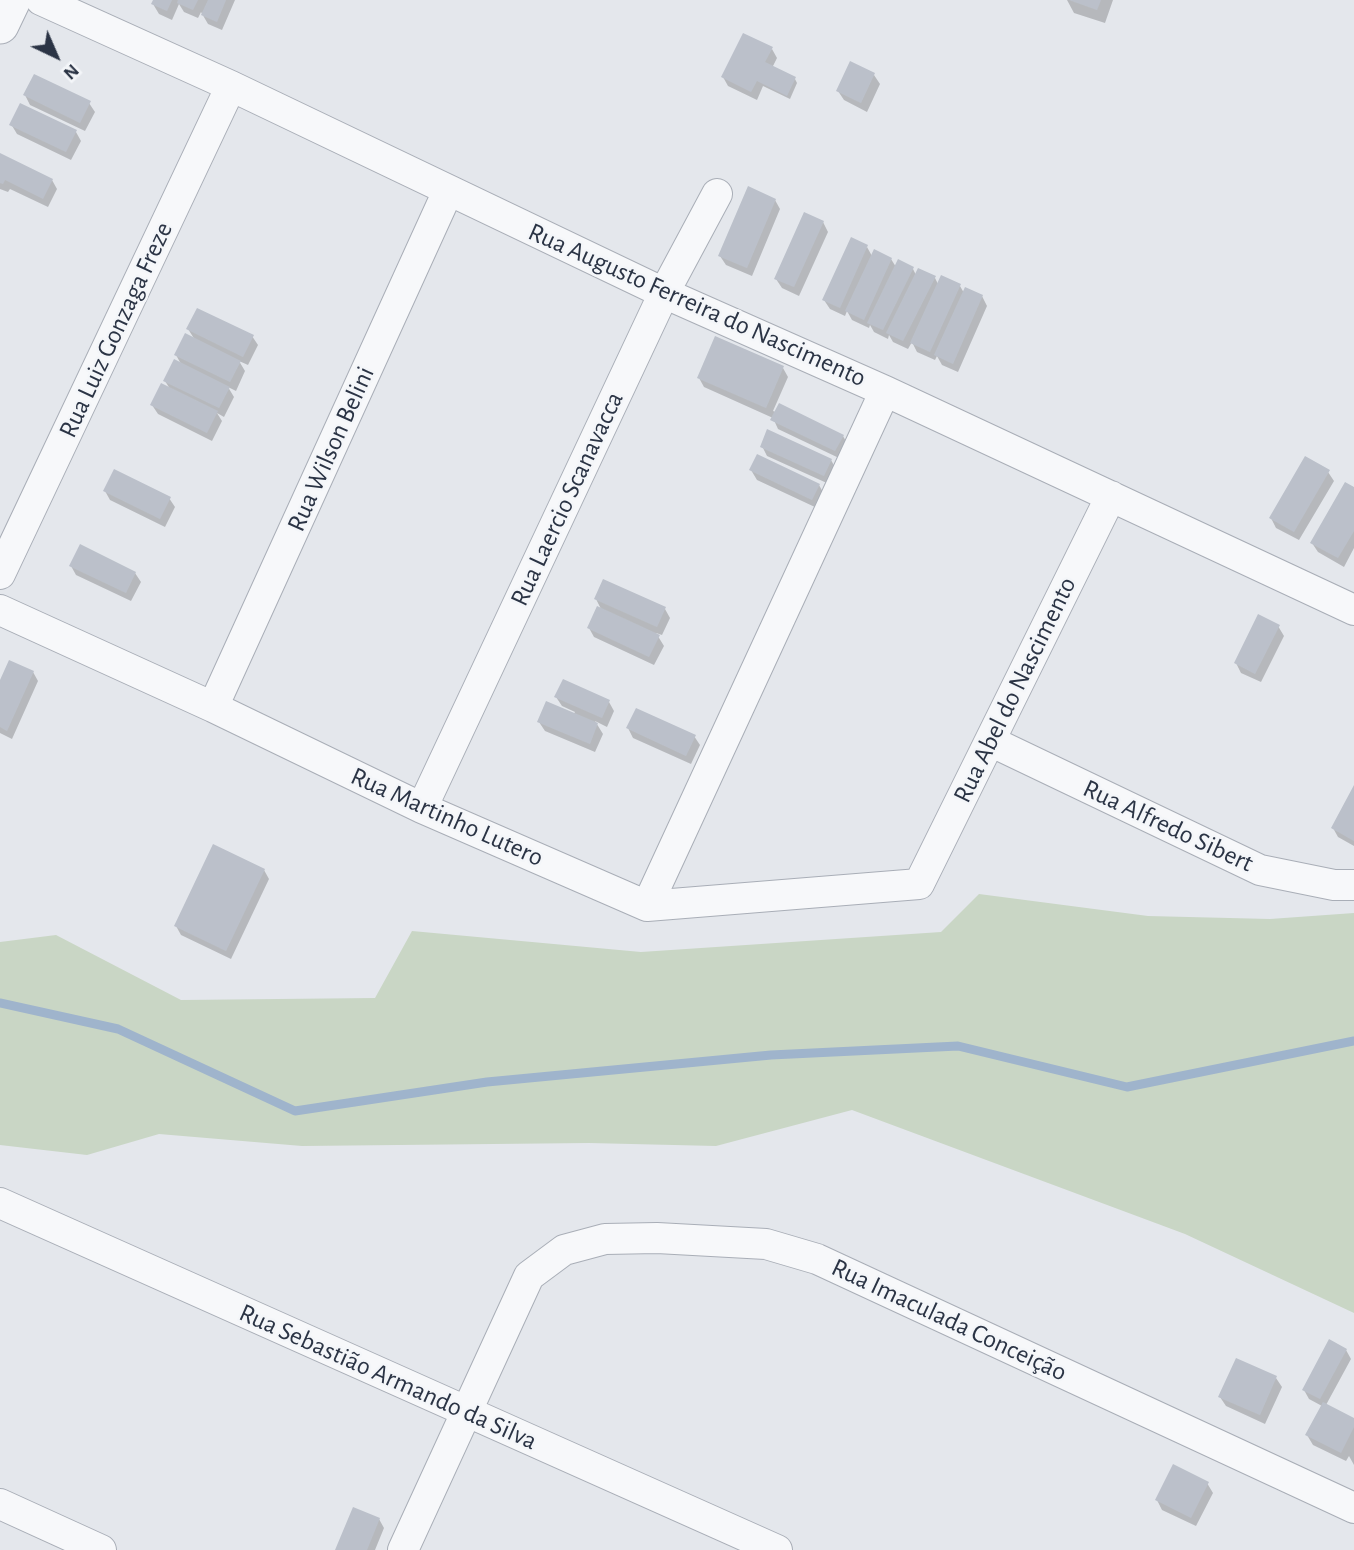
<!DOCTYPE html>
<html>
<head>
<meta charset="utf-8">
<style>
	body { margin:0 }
	#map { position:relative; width:1354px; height:1550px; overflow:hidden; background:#e4e7ec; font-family:"Alegreya Sans",sans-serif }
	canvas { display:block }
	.north { position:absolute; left:21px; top:21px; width:70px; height:70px; -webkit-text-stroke:5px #f4f6f9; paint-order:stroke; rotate:136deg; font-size:19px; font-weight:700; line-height:28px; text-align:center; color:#2b3445 }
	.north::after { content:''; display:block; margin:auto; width:24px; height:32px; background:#2b3445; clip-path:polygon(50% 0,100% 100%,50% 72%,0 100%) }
</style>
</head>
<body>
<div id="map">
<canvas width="1354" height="1550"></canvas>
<div class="north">N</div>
</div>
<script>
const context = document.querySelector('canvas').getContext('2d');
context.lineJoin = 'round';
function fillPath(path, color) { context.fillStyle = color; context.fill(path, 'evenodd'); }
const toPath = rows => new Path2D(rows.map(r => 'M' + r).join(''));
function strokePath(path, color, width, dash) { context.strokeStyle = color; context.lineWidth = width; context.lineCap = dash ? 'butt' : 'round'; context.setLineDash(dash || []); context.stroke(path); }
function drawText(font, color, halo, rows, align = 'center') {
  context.font = font + ' "Alegreya Sans",sans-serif'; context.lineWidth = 5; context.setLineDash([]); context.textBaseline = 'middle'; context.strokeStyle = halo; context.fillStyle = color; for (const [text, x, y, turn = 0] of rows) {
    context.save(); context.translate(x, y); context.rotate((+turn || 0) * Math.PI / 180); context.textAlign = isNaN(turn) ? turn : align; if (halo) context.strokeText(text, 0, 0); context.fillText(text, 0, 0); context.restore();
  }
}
const green = toPath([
	[979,894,1148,916,1270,919,1354,913,1354,1313,1185,1234,852,1110,716,1146,589,1143,302,1146,159,1134,87,1155,0,1145,0,942,56,935,181,1000,375,998,412,931,641,952,941,932]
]);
const shadow = toPath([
	[155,0,235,0,222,30,208,24,201,12,198,18,184,12,179,4,172,20,159,14,153,4],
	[1067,0,1113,0,1105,23,1074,13],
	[772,49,777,58,772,68,795,79,797,83,790,99,763,86,757,100,728,86,723,77],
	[851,64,874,75,880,84,867,112,844,100,838,91],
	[25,95,89,103,95,112,85,131,30,105],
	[11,124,76,132,81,141,71,160,17,134],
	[0,155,52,180,57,189,48,207,10,189,8,192,0,189],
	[775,200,780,209,752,276,726,265,720,256],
	[823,222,828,232,799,296,782,288,776,279],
	[867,247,872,256,891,259,896,267,913,269,916,275,935,278,938,284,960,286,964,293,982,296,987,306,958,372,942,365,937,356,935,360,917,352,912,342,908,349,893,342,889,335,888,339,874,332,870,325,869,328,852,320,847,311,845,316,830,309,824,300],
	[188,329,252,336,258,345,248,365,239,361,245,371,236,391,228,387,234,397,224,417,217,413,222,421,212,441,158,414,152,405,170,389,165,381,181,364,176,355,195,340],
	[783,368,788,377,773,411,843,436,848,445,841,459,778,429,773,418,704,387,699,378],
	[762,446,831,460,836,469,829,484,767,456],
	[751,470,819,485,824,494,817,508,757,480],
	[1328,472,1334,481,1299,540,1276,528,1271,518],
	[1354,489,1354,548,1344,567,1318,552,1312,543],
	[105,491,169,498,175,507,165,527,110,500],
	[71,566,135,573,141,582,131,601,76,575],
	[596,599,665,609,670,618,662,635,656,633,664,646,654,665,594,637,589,628,602,611],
	[1278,626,1284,636,1261,682,1241,673,1236,663],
	[33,672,38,681,12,739,0,733,0,684],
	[556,697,609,702,614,711,607,727,595,721,603,734,595,752,545,731,539,722,573,715,575,712,562,706],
	[628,728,694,736,700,745,691,764,633,738],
	[1354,789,1354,846,1338,837,1333,828],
	[264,870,269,879,231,959,181,935,176,926],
	[1346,1350,1351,1359,1326,1405,1354,1420,1354,1465,1349,1456,1346,1461,1313,1445,1307,1435,1322,1406,1309,1399,1304,1390],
	[1276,1378,1282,1387,1265,1424,1226,1406,1220,1397],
	[1207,1483,1213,1493,1196,1526,1162,1510,1157,1500],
	[379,1519,384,1528,375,1550,337,1550]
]);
const stream = toPath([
	[0,1003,118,1029,295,1111,487,1082,771,1055,958,1046,1127,1087,1354,1041]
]);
const building = toPath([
	[153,0,172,0,167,11,151,4],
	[178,0,198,0,193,10,177,3],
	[208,0,226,0,217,22,201,15],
	[1069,0,1101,0,1097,10],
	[743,33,773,47,765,62,796,77,787,96,757,81,751,92,721,77],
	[850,61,875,73,861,103,836,91],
	[34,74,91,101,80,123,23,95],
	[20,103,77,130,66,152,9,125],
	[0,153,53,179,43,199,5,180,3,184,0,183],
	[748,186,776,199,747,268,718,256],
	[804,212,824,221,794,287,774,279],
	[851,237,868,245,840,308,822,300],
	[874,249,892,258,864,320,845,311],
	[898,259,914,267,883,330,867,323],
	[918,268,936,276,903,341,886,333],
	[941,275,961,284,930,352,910,343],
	[965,287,983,295,953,364,934,355],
	[197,308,254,335,243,357,186,329],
	[185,333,241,361,230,382,174,355],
	[715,336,784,366,766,408,697,378],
	[174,359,230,387,219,408,163,381],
	[161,383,218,411,207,433,150,405],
	[779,403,844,435,835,451,770,420],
	[767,429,832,459,824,476,760,447],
	[757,454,820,484,812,500,749,470],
	[1305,456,1330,470,1294,532,1269,518],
	[114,469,171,497,160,519,103,491],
	[1345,482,1354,487,1354,531,1338,558,1310,543],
	[80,544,136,572,126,593,69,566],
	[603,579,666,607,657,627,594,599],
	[597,606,660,635,649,657,587,628],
	[1258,614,1280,625,1255,674,1234,663],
	[9,660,34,671,7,731,0,727,0,680],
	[563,679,610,700,602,718,554,697],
	[546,701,598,723,590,744,537,722],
	[636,708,696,735,686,756,626,728],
	[1354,785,1354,841,1331,828],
	[213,844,265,869,226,951,174,926],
	[1329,1339,1347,1349,1320,1399,1302,1390],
	[1236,1358,1277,1376,1260,1415,1218,1397],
	[1323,1402,1354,1418,1354,1427,1341,1453,1305,1435],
	[1173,1464,1209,1482,1191,1518,1155,1500],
	[353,1507,380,1518,367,1550,335,1550]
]);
const minor = toPath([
	[41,0,231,86,664,293,885,391,1354,610],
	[0,574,231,86],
	[0,610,213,707,422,808,647,906,919,884,1111,496],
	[213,707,448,191],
	[990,741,1260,870,1334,885,1354,885],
	[422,808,664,293,717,194],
	[647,906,885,391],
	[0,1203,777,1550],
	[0,1504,101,1550],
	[403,1550,529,1276,564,1250,605,1239,657,1238,766,1244,817,1259,1354,1508]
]);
const tertiary = toPath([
	[0,25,12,0]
]);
const streetNames = [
	["Rua Augusto Ferreira do Nascimento",697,305,24],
	["Rua Luiz Gonzaga Freze",116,330,-65],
	["Rua Wilson Belini",331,449,-66],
	["Rua Laercio Scanavacca",567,499,-65],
	["Rua Abel do Nascimento",1015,690,-64],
	["Rua Martinho Lutero",447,817,24],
	["Rua Alfredo Sibert",1168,826,25],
	["Rua Imaculada Conceição",949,1320,25],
	["Rua Sebastião Armando da Silva",388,1377,24]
];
fillPath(green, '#c9d6c5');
fillPath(shadow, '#0003');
strokePath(stream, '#9fb4cc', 9);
fillPath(building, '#bbc0ca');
strokePath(minor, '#a9aeb7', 32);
strokePath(tertiary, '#a9aeb7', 39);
strokePath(minor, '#f7f8fa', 30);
strokePath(tertiary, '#f7f8fa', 37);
drawText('26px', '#2b3445', '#f4f6f9', streetNames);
</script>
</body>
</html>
